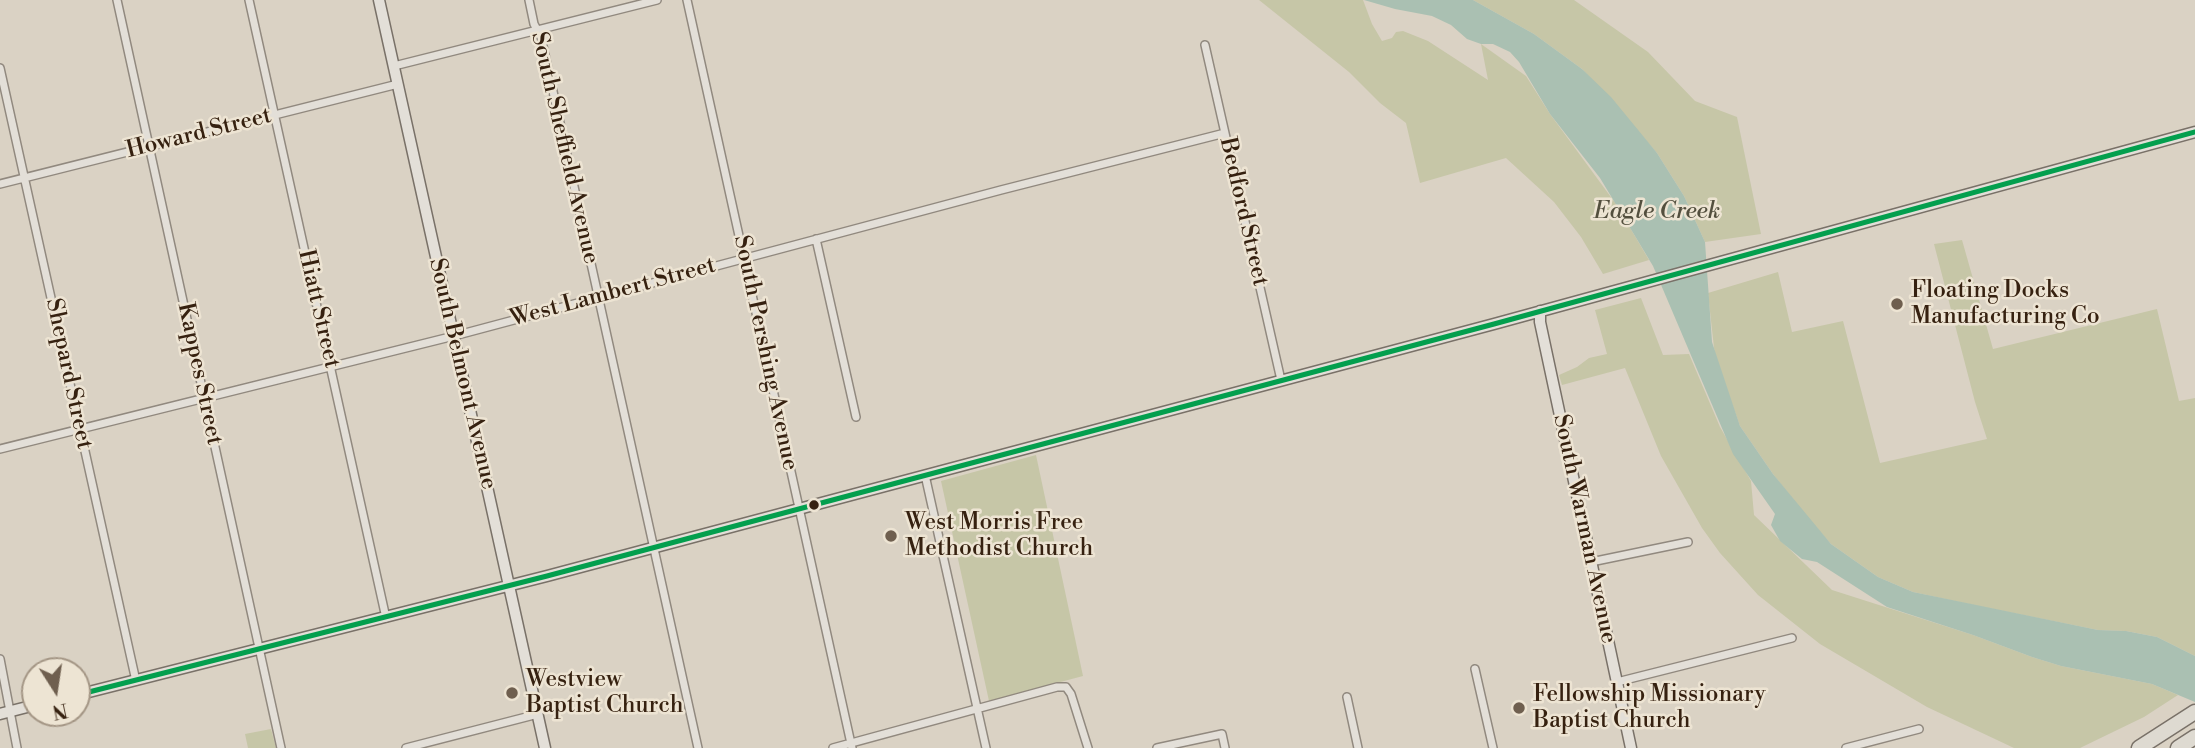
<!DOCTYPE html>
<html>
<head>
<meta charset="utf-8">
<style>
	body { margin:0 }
	#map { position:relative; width:2195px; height:748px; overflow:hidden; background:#dad2c4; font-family:"Libre Bodoni",serif }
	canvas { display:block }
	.north { position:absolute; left:21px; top:657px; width:70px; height:70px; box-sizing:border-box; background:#ede4d3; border:2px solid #a49685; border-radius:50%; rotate:168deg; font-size:19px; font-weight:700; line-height:28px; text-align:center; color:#362110 }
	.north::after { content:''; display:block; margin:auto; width:24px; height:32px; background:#6f5f4f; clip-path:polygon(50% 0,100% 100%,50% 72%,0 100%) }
</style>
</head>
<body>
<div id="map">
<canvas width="2195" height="748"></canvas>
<div class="north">N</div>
</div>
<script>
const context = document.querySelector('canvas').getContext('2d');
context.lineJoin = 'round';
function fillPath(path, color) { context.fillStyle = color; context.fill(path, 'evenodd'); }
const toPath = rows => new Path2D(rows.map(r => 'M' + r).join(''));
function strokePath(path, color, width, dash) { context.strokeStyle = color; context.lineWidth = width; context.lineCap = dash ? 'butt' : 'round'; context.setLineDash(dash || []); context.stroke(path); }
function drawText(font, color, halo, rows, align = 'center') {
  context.font = font + ' "Libre Bodoni",serif'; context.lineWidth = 5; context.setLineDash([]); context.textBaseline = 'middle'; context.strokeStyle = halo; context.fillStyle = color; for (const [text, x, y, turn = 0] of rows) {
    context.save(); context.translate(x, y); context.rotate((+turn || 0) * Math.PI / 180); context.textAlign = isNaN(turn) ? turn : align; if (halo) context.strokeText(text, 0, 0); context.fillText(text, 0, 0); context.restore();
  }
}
const green = toPath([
	[1259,0,1363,0,1372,24,1382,41,1392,38,1396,32,1403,31,1428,41,1488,80,1481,44,1526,76,1550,114,1616,204,1649,260,1603,274,1581,237,1554,202,1506,158,1420,183,1406,123,1380,103,1349,72],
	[1473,0,1574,0,1648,52,1695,101,1737,117,1761,234,1705,242,1684,196,1657,153,1582,69,1534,34],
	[1962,240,1993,349,2157,309,2179,401,2195,398,2195,656,2157,637,2126,631,2098,630,1978,606,1913,592,1878,577,1831,544,1808,519,1773,474,1740,426,1715,357,1708,293,1778,272,1792,332,1843,321,1880,463,1987,439,1975,402,1934,244],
	[1641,298,1663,355,1689,354,1720,427,1751,481,1754,515,1832,590,1973,635,2032,657,2061,666,2152,684,2178,695,2144,717,2080,748,2014,748,1927,707,1820,644,1758,595,1720,553,1702,528,1661,456,1625,368,1562,385,1559,375,1577,367,1589,358,1607,354,1595,310],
	[1036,455,1083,676,989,701,941,481],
	[271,729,276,748,248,748,245,734]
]);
const water = toPath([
	[1364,0,1473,0,1534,34,1582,69,1611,97,1657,153,1684,196,1705,242,1712,342,1740,426,1773,474,1831,544,1878,577,1913,592,2098,630,2126,631,2157,637,2195,656,2195,702,2152,684,2061,666,2032,657,1973,635,1887,607,1817,562,1802,559,1780,541,1771,525,1775,514,1733,454,1653,266,1600,178,1550,114,1519,62,1510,52,1493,44,1481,44,1467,39,1451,25,1432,16,1395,9]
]);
const street = toPath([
	[117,0,281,748],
	[249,0,386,618],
	[529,0,534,24,541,37,698,748],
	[687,0,852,748],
	[1205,45,1281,380],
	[394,66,657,0],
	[0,68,136,681],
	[0,184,398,84],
	[816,239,856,417],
	[0,449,454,336,1001,190,1225,133],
	[925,475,986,748],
	[1591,562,1688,542],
	[0,659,17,748],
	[1475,669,1493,748],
	[1617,682,1792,638],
	[1347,697,1358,748],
	[406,748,538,714],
	[833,748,1057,687,1066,687,1071,694,1088,748],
	[1157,748,1222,734,1225,748],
	[1846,748,1919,729]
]);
const secondary = toPath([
	[379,0,545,748],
	[1540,311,1540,322,1631,748],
	[77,695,547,576,1494,324,2195,132],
	[0,714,35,705]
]);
const highway = toPath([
	[2139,748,2195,712],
	[2178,748,2195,737]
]);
const bus1 = toPath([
	[77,695,547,576,1494,324,2195,132]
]);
const markers = [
	[1897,304,7,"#6f5f4f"],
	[814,505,6,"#362110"],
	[891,536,7,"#6f5f4f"],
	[512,693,7,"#6f5f4f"],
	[1519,708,7,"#6f5f4f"]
];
const streetNames = [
	["Howard Street",199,134,-14],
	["South Sheffield Avenue",564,148,77],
	["Bedford Street",1243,212,77],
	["West Lambert Street",613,293,-15],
	["Hiatt Street",318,309,77],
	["South Pershing Avenue",765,353,78],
	["Shepard Street",68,374,78],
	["Kappes Street",199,374,78],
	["South Belmont Avenue",462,374,77],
	["South Warman Avenue",1584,529,78]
];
const poiNames = [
	["Floating Docks",1911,291],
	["Manufacturing Co",1911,317],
	["West Morris Free",905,523],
	["Methodist Church",905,549],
	["Westview",526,680],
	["Baptist Church",526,706],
	["Fellowship Missionary",1533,695],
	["Baptist Church",1533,721]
];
const waterNames = [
	["Eagle Creek",1657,212]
];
fillPath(green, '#c6c6a7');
fillPath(water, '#aac0b2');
strokePath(street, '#91897f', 10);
strokePath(secondary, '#797168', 13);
strokePath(highway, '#797168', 17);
strokePath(street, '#e3dfd8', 7);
strokePath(secondary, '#e3dfd8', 10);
strokePath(highway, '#dedad1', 14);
strokePath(bus1, '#039f4e', 5);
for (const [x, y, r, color] of markers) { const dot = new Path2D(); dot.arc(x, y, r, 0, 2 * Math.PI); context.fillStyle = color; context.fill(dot); strokePath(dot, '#ede4d3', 2.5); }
drawText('23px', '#362110', '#ede4d3', streetNames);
drawText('23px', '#362110', '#ede4d3', poiNames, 'left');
drawText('italic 24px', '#534f3e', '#ede4d3', waterNames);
</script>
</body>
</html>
